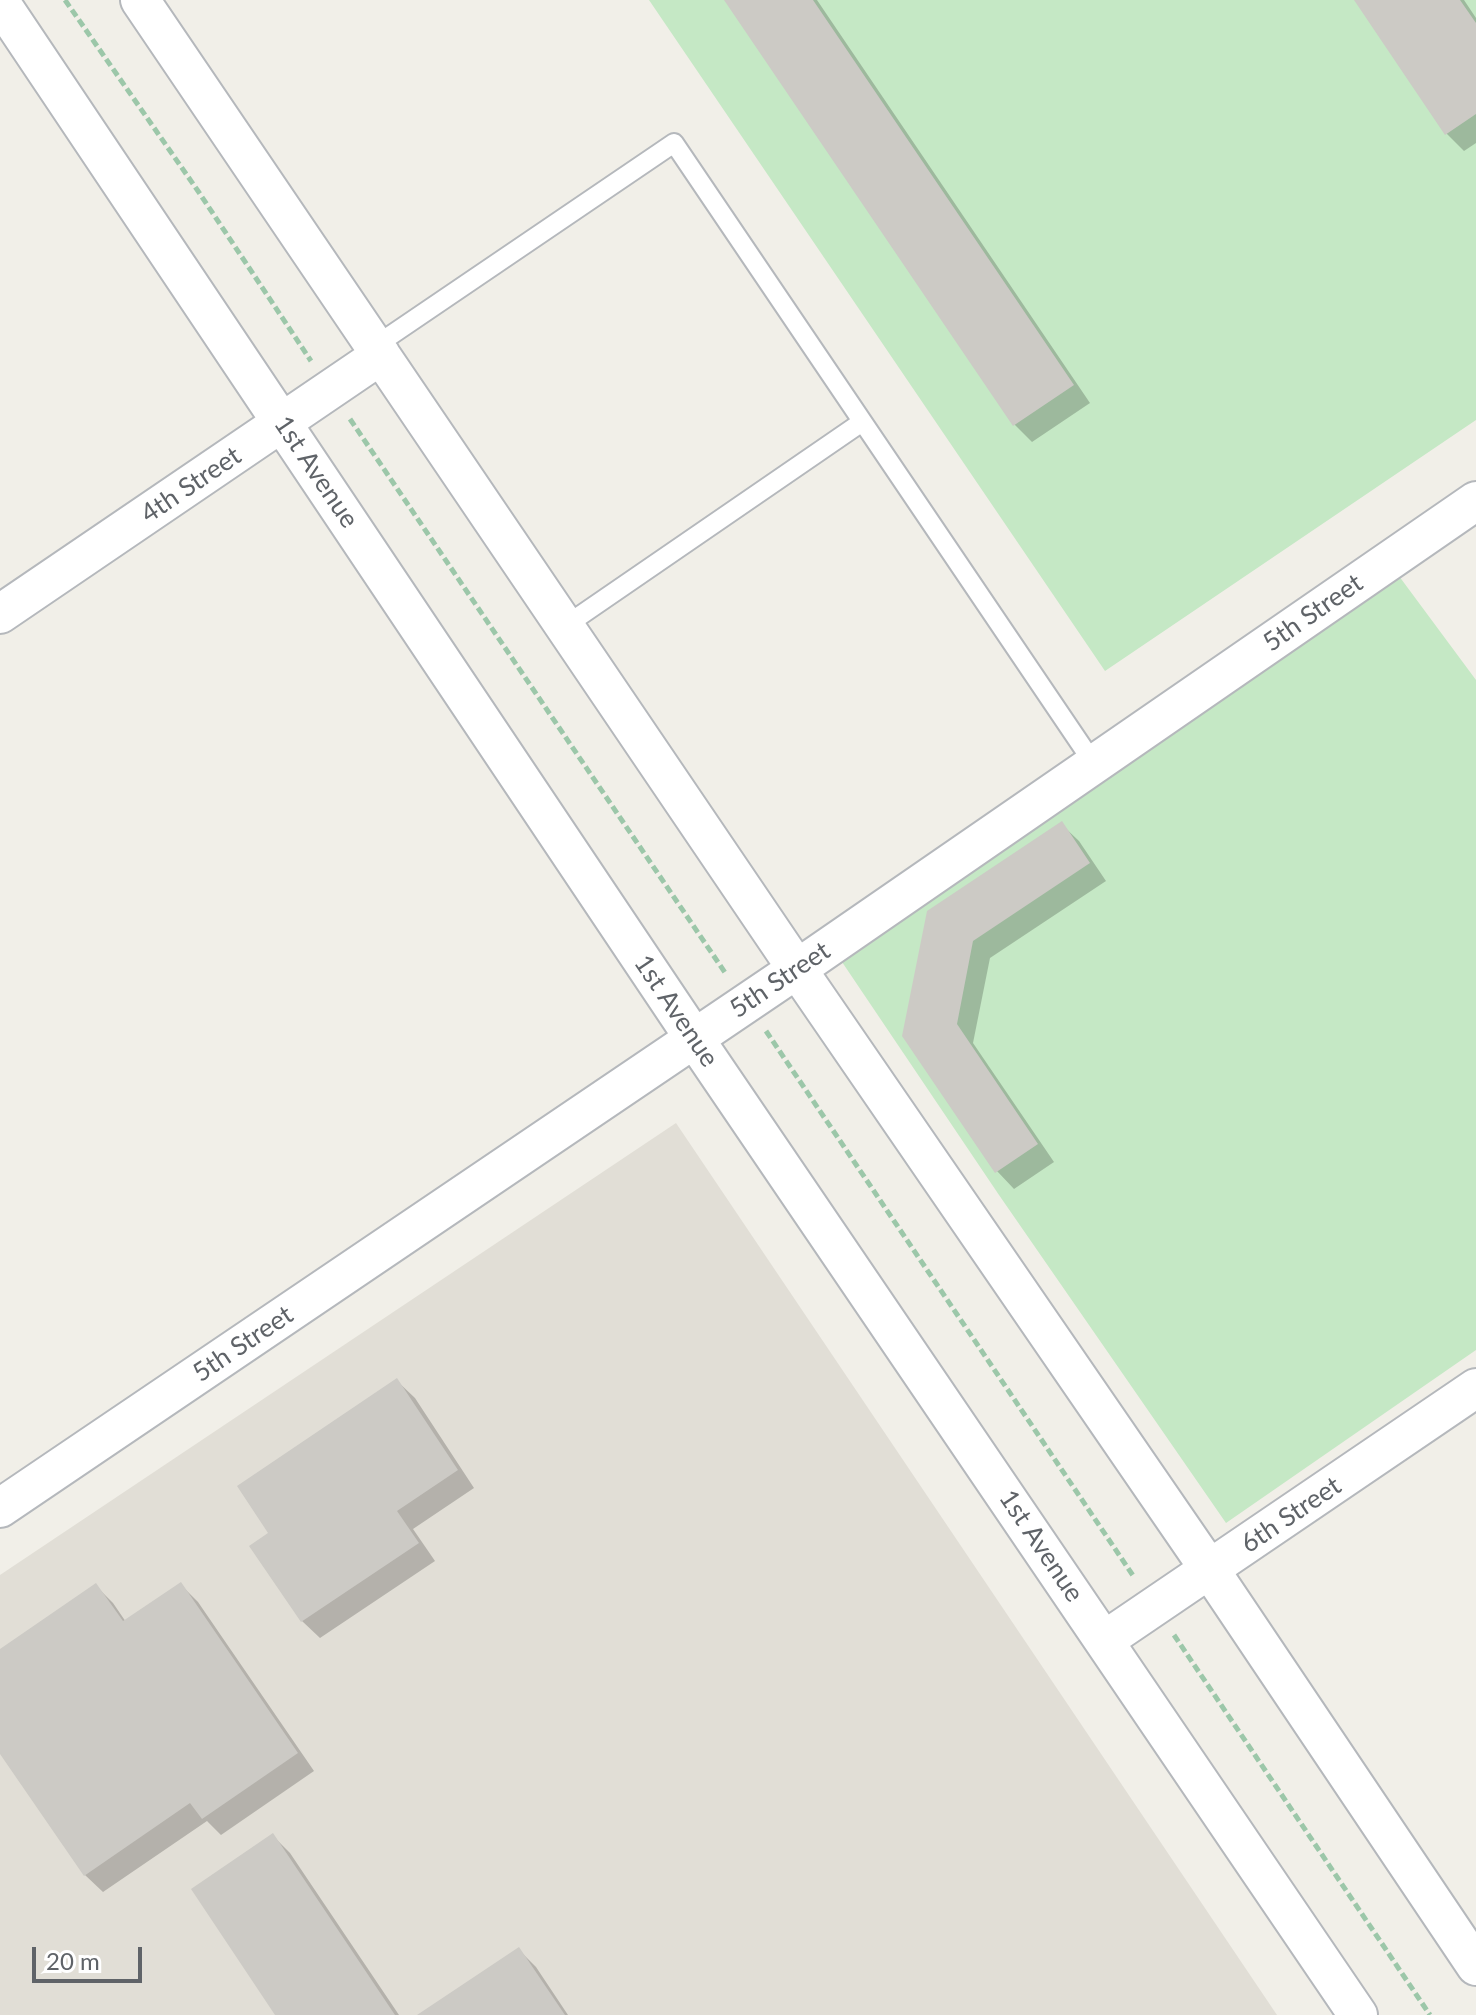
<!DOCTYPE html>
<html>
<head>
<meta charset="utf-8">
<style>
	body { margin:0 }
	#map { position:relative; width:1476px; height:2015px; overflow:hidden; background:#f1efe8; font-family:Lato,sans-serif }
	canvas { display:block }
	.scale { position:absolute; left:32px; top:1947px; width:110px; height:36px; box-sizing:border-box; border:4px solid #5f6368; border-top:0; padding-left:10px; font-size:24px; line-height:28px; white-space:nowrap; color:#5f6368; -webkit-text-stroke:6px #fff; paint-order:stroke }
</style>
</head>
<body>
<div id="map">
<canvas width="1476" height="2015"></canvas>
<div class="scale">20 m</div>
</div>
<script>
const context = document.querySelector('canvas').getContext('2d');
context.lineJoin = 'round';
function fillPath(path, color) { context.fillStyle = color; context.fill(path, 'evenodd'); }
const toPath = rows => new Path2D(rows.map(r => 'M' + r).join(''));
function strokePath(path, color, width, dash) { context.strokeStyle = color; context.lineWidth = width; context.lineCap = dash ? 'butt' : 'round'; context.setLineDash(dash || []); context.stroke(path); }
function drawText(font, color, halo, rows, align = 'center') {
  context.font = font + ' Lato,sans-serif'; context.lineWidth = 6; context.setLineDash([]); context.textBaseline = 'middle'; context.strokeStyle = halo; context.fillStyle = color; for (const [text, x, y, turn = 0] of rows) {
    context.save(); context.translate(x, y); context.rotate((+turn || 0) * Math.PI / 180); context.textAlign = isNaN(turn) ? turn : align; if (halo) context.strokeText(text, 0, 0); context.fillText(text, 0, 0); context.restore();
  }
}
const education = toPath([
	[676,1123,1277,2015,0,2015,0,1575]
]);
const green = toPath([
	[649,0,1476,0,1476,420,1105,671],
	[1396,572,1476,680,1476,1350,1226,1523,999,1195,840,959]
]);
const shadow = toPath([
	[727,0,817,0,1090,403,1032,442,1015,425],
	[1357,0,1464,0,1476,18,1476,143,1464,151,1447,134],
	[1061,824,1079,841,1106,881,990,958,973,1043,1054,1162,1014,1189,997,1171,904,1035,929,912],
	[397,1381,415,1398,474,1488,413,1529,435,1561,320,1638,302,1621,271,1533],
	[181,1585,198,1602,314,1771,221,1835,207,1821,103,1892,85,1875,0,1750,0,1651,96,1586,113,1603,126,1622],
	[273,1836,290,1853,399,2015,278,2015],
	[519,1950,536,1967,568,2015,421,2015]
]);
const building = toPath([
	[724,0,813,0,1074,385,1013,426],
	[1354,0,1460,0,1476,23,1476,114,1445,135],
	[1062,821,1090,863,973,941,957,1024,1038,1144,995,1173,902,1036,927,911],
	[397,1378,458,1470,397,1511,419,1543,301,1622,249,1546,268,1533,237,1486],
	[181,1582,298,1753,202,1819,190,1803,84,1876,0,1754,0,1649,96,1583,123,1621],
	[273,1833,395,2015,275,2015,191,1889],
	[519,1947,565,2015,417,2015]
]);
const path = toPath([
	[65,0,198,191,311,361],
	[350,419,726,974],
	[766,1031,1134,1577],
	[1174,1635,1430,2015]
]);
const lane = toPath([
	[375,346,674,143,1094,764],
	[565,626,862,422]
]);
const street = toPath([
	[140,0,797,969,1210,1570,1476,1966],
	[0,2,694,1038,1358,2015],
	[0,614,381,355],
	[0,1508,797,969,1476,501],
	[1105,1640,1476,1388]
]);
const streetNames = [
	["1st Avenue",316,472,56],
	["4th Street",191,485,-34],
	["5th Street",1313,613,-35],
	["5th Street",780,980,-34],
	["1st Avenue",676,1011,56],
	["5th Street",243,1344,-34],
	["6th Street",1291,1515,-34],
	["1st Avenue",1041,1546,56]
];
fillPath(education, '#e1ded6');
fillPath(green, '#c5e8c5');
fillPath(shadow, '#0003');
fillPath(building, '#cccac5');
strokePath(lane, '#b5b8bc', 22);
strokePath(street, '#b5b8bc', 42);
strokePath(path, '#9cc7a9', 5, [8, 4]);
strokePath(lane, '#fff', 18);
strokePath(street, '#fff', 38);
drawText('26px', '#5f6368', '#fff', streetNames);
</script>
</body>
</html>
